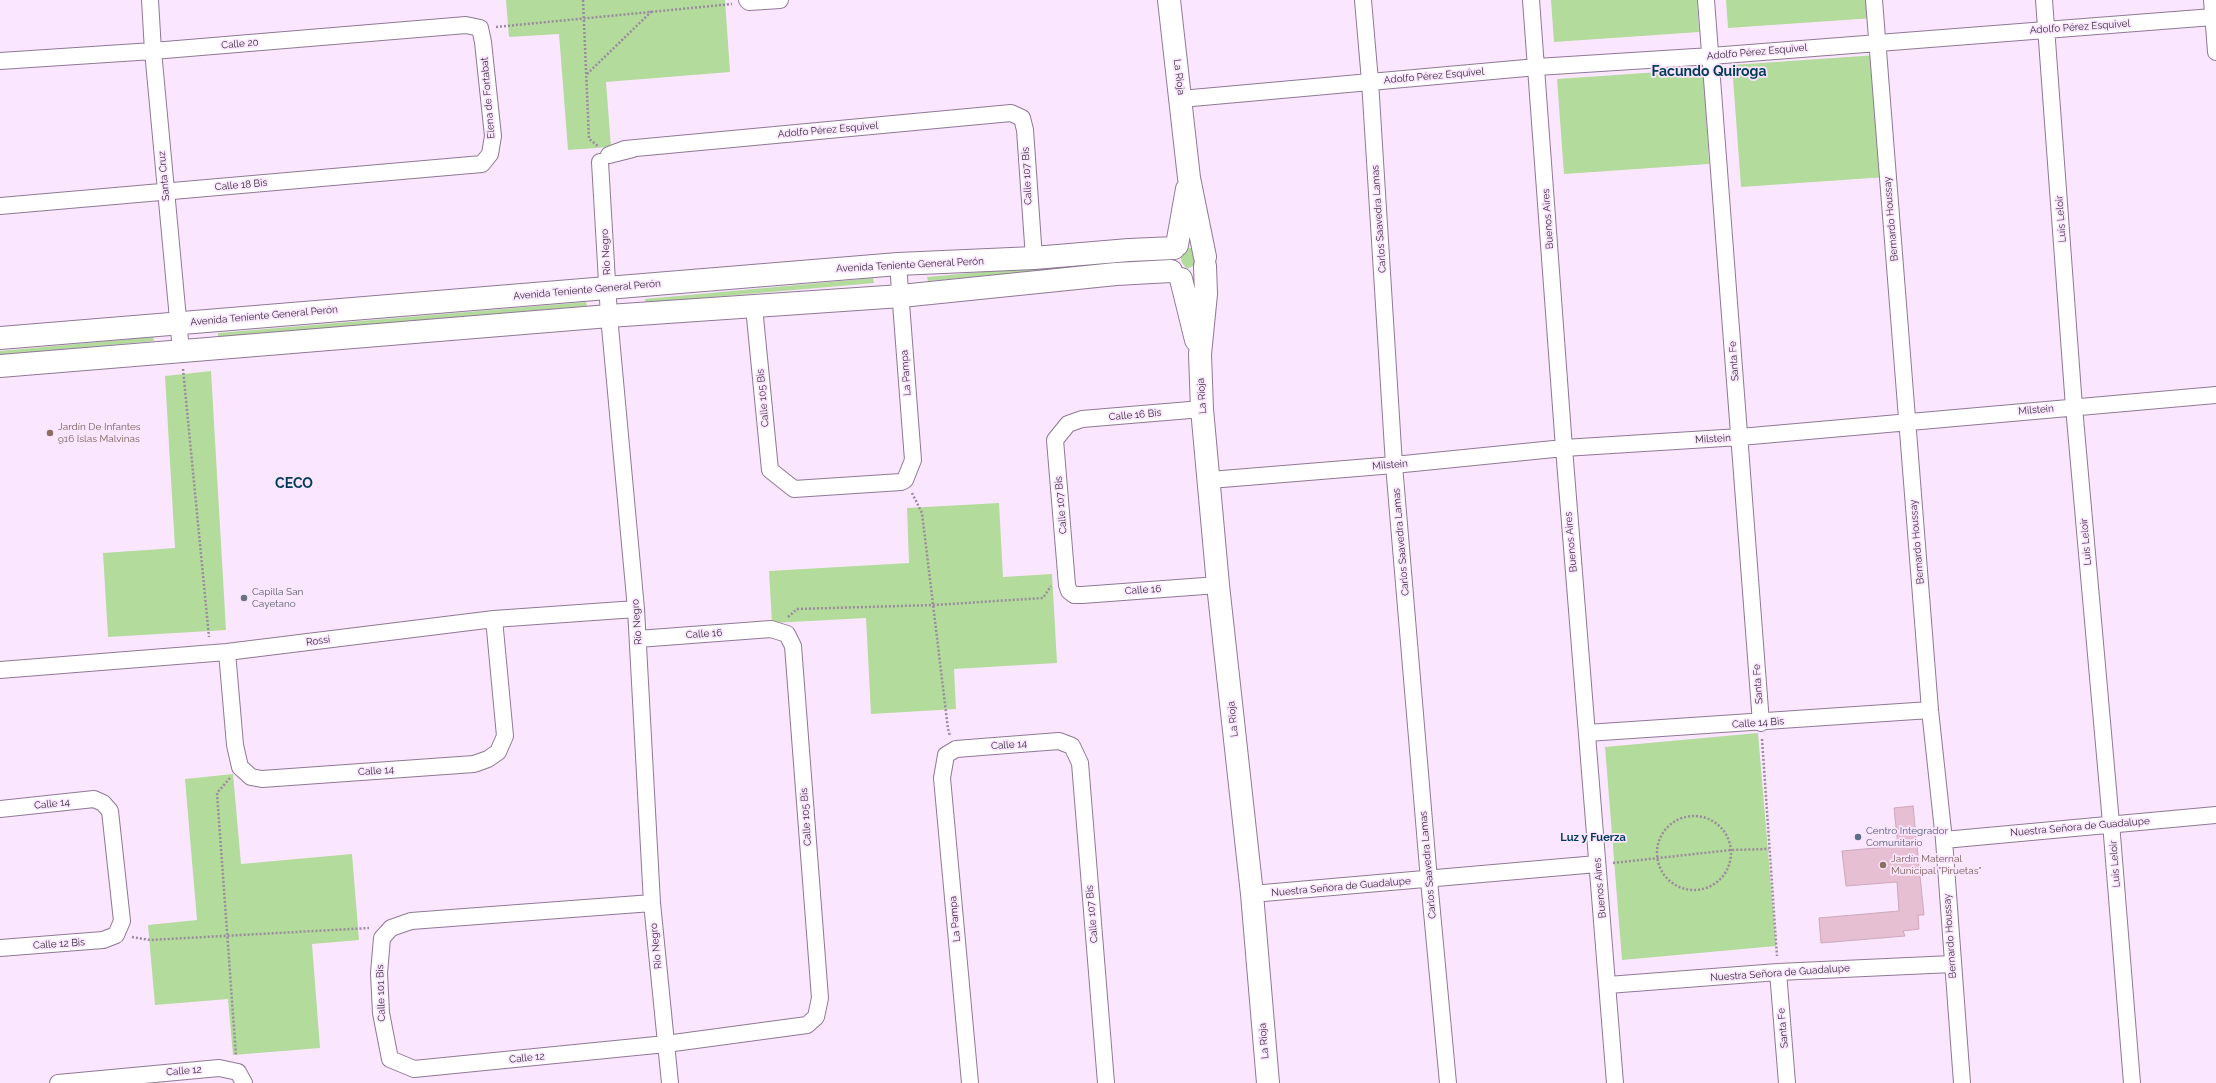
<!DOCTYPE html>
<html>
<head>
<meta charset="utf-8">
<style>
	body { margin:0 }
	canvas { display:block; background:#fbe6ff }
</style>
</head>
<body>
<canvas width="2216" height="1083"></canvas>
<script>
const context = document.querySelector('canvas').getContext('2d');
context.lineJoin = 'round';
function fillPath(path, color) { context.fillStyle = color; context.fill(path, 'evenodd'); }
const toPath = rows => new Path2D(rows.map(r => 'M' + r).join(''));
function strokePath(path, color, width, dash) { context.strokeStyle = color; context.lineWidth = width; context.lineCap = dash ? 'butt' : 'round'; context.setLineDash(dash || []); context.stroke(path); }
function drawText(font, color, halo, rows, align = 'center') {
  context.font = font + ' Raleway,sans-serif'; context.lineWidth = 3.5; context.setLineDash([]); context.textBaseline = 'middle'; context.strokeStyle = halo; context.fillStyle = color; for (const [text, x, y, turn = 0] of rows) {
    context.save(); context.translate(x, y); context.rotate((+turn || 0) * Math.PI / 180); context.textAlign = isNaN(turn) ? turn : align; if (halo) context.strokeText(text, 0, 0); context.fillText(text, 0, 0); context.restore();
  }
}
const green = toPath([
	[506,0,725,0,730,72,606,82,611,147,568,150,559,34,509,37],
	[1551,0,1697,0,1699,32,1554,42],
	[1726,0,1872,0,1874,18,1728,28],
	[1877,55,1886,177,1741,187,1732,65],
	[1703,69,1709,164,1564,174,1557,79],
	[1188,248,1192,248,1197,255,1195,265,1187,269,1182,263,1180,255],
	[1156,256,1156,260,928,281,927,277],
	[873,278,874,283,645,303,645,299],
	[586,302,587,306,218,337,218,333],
	[153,337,154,341,0,355,0,351],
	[211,371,226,630,108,637,103,553,175,548,165,376],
	[999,503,1003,577,1052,574,1057,663,954,669,956,709,871,714,866,618,772,623,769,571,909,563,907,508],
	[1758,733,1776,946,1622,960,1605,747],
	[233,774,241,864,352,854,359,940,312,944,320,1048,233,1055,228,999,155,1005,148,925,197,920,185,779]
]);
const building = toPath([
	[1913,806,1924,915,1918,915,1919,929,1903,931,1905,936,1821,943,1819,918,1899,911,1897,882,1846,886,1842,851,1898,846,1894,808,1913,806]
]);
const path = toPath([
	[583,0,589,139,598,146],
	[496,27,732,4],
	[587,74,652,11],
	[183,369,209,637],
	[912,493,922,513,948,729,950,736],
	[788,617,797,609,934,605,1043,598,1051,586],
	[1762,739,1777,956],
	[230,778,217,793,236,1056],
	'1657 853a37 37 0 1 1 74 0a37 37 0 1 1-74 0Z',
	[1613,863,1731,850,1769,849],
	[132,937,150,940,369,928]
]);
const street = toPath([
	[150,0,153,51,181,351],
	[747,0,749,2,780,0],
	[1363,0,1370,81,1394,465,1429,880,1448,1083],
	[1531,0,1564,448,1615,1083],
	[1706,0,1761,723],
	[1874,0,1930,710,1944,840,1962,1083],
	[2044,0,2074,407,2111,823,2132,1083],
	[2212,0,2216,52],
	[0,61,153,51,466,25,480,28,483,42,493,136,490,154,482,164,0,206],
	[1181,99,1537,67,1711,56,2213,17],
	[633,149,609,155,625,149,1011,113,1022,118,1025,130,1034,258],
	[600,162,609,316,636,609,652,903,670,1083],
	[754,307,770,470,794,489,901,482,905,480,913,460,898,264],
	[1202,409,1082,419,1068,424,1055,440,1067,585,1069,591,1074,595,1082,595,1218,585],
	[1210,480,1394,465,1564,448,1740,437,2216,395],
	[638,639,771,629,787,634,793,646,820,998,816,1017,807,1025,666,1044,414,1069,390,1059,381,1013,379,973,382,938,391,928,411,921,652,903],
	[227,652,235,745,240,767,251,777,262,779,474,764,488,759,498,752,505,736,494,619],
	[0,670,227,652,494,619,636,609],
	[1587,733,1930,710],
	[0,809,94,799,103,803,110,811,122,921,116,935,103,940,0,948],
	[1944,840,2216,815],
	[1252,894,1597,864],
	[1778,972,1787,1083],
	[1608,985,1778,972,1952,964],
	[58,1083,219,1068,238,1072,244,1083],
	[970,1083,942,778,946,755,956,749,1059,741,1072,746,1080,763,1106,1083]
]);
const secondary = toPath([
	[1169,0,1189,178,1205,257],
	[1177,245,1187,189],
	[1205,266,1206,294,1200,354,1202,409,1218,585,1252,894,1268,1083],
	[1181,279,1196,340],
	[0,338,898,264,1034,258,1129,250,1174,248],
	[0,366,609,316,901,296,1116,274,1171,271]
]);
const markers = [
	[50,433,4,"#8d6e63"],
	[244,598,4,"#6b7280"],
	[1858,837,4,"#5c6f8a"],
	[1883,865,4,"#8d6e63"]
];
const streetNames = [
	["Adolfo Pérez Esquivel",2080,27,-4],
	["Calle 20",240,44,-5],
	["Adolfo Pérez Esquivel",1757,52,-5],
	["Adolfo Pérez Esquivel",1434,76,-5],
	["La Rioja",1179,77,83],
	["Elena de Fortabat",488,98,-95],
	["Adolfo Pérez Esquivel",828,130,-5],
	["Santa Cruz",164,176,-95],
	["Calle 107 Bis",1027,176,-93],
	["Calle 18 Bis",241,185,-5],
	["Carlos Saavedra Lamas",1379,219,-94],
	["Buenos Aires",1548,219,-94],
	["Bernardo Houssay",1891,219,-95],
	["Luis Leloir",2061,219,-94],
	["Río Negro",606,252,-93],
	["Avenida Teniente General Perón",910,265,-3],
	["Avenida Teniente General Perón",587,290,-5],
	["Avenida Teniente General Perón",264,316,-5],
	["Santa Fe",1734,361,-94],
	["La Pampa",906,373,-94],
	["La Rioja",1202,396,-94],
	["Calle 105 Bis",763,398,-95],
	["Milstein",2036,410,-5],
	["Calle 16 Bis",1135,415,-5],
	["Milstein",1713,439,-3],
	["Milstein",1390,465,-5],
	["Calle 107 Bis",1061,505,-95],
	["Carlos Saavedra Lamas",1401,542,-95],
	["Buenos Aires",1571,542,-95],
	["Bernardo Houssay",1917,542,-95],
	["Luis Leloir",2086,542,-95],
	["Calle 16",1143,590,-4],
	["Río Negro",637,622,-94],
	["Calle 16",704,634,-4],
	["Rossi",318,641,-7],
	["Santa Fe",1758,684,-94],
	["La Rioja",1233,719,-96],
	["Calle 14 Bis",1758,723,-4],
	["Calle 14",1009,745,-4],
	["Calle 14",376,771,-4],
	["Calle 14",52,804,-6],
	["Calle 105 Bis",806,817,-94],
	["Nuestra Señora de Guadalupe",2080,827,-5],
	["Luis Leloir",2115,864,-94],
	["Carlos Saavedra Lamas",1428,865,-95],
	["Nuestra Señora de Guadalupe",1341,887,-5],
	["Buenos Aires",1600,888,-95],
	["Calle 107 Bis",1092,914,-95],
	["La Pampa",955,919,-95],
	["Bernardo Houssay",1950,936,-94],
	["Calle 12 Bis",59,944,-4],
	["Río Negro",656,946,-96],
	["Nuestra Señora de Guadalupe",1780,973,-4],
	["Calle 101 Bis",381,993,-92],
	["Santa Fe",1783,1028,-95],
	["La Rioja",1264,1041,-95],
	["Calle 12",527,1058,-6],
	["Calle 12",184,1071,-5]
];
const educationNames = [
	["Jardín De Infantes",58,427],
	["916 Islas Malvinas",58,439],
	["Jardín Maternal",1891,859],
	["Municipal \"Piruetas\"",1891,871]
];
const worshipNames = [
	["Capilla San",252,592],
	["Cayetano",252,604]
];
const serviceNames = [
	["Centro Integrador",1866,831],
	["Comunitario",1866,843]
];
const neighbourhoodNames = [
	["Luz y Fuerza",1593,838]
];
const districtNames = [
	["Facundo Quiroga",1709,72],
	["CECO",294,484]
];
fillPath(green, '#b3db9c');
fillPath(building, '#e6bfd2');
strokePath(building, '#cda8ba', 1);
strokePath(street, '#8f7894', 18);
strokePath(secondary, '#8f7894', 24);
strokePath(path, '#9b8b9e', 2.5, [2, 2]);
strokePath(street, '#fff', 16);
strokePath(secondary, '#fff', 22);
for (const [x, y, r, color] of markers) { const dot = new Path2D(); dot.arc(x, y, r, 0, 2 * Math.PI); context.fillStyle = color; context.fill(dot); strokePath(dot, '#fbe6ff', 1.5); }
drawText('10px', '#362c38', '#fbe6ff', streetNames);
drawText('10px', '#785e54', '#fbe6ff', educationNames, 'left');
drawText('10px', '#5b616d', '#fbe6ff', worshipNames, 'left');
drawText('10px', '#4e5e75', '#fbe6ff', serviceNames, 'left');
drawText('bold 11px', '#00395b', '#fbe6ff', neighbourhoodNames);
drawText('bold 14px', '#00395b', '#fbe6ff', districtNames);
</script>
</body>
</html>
